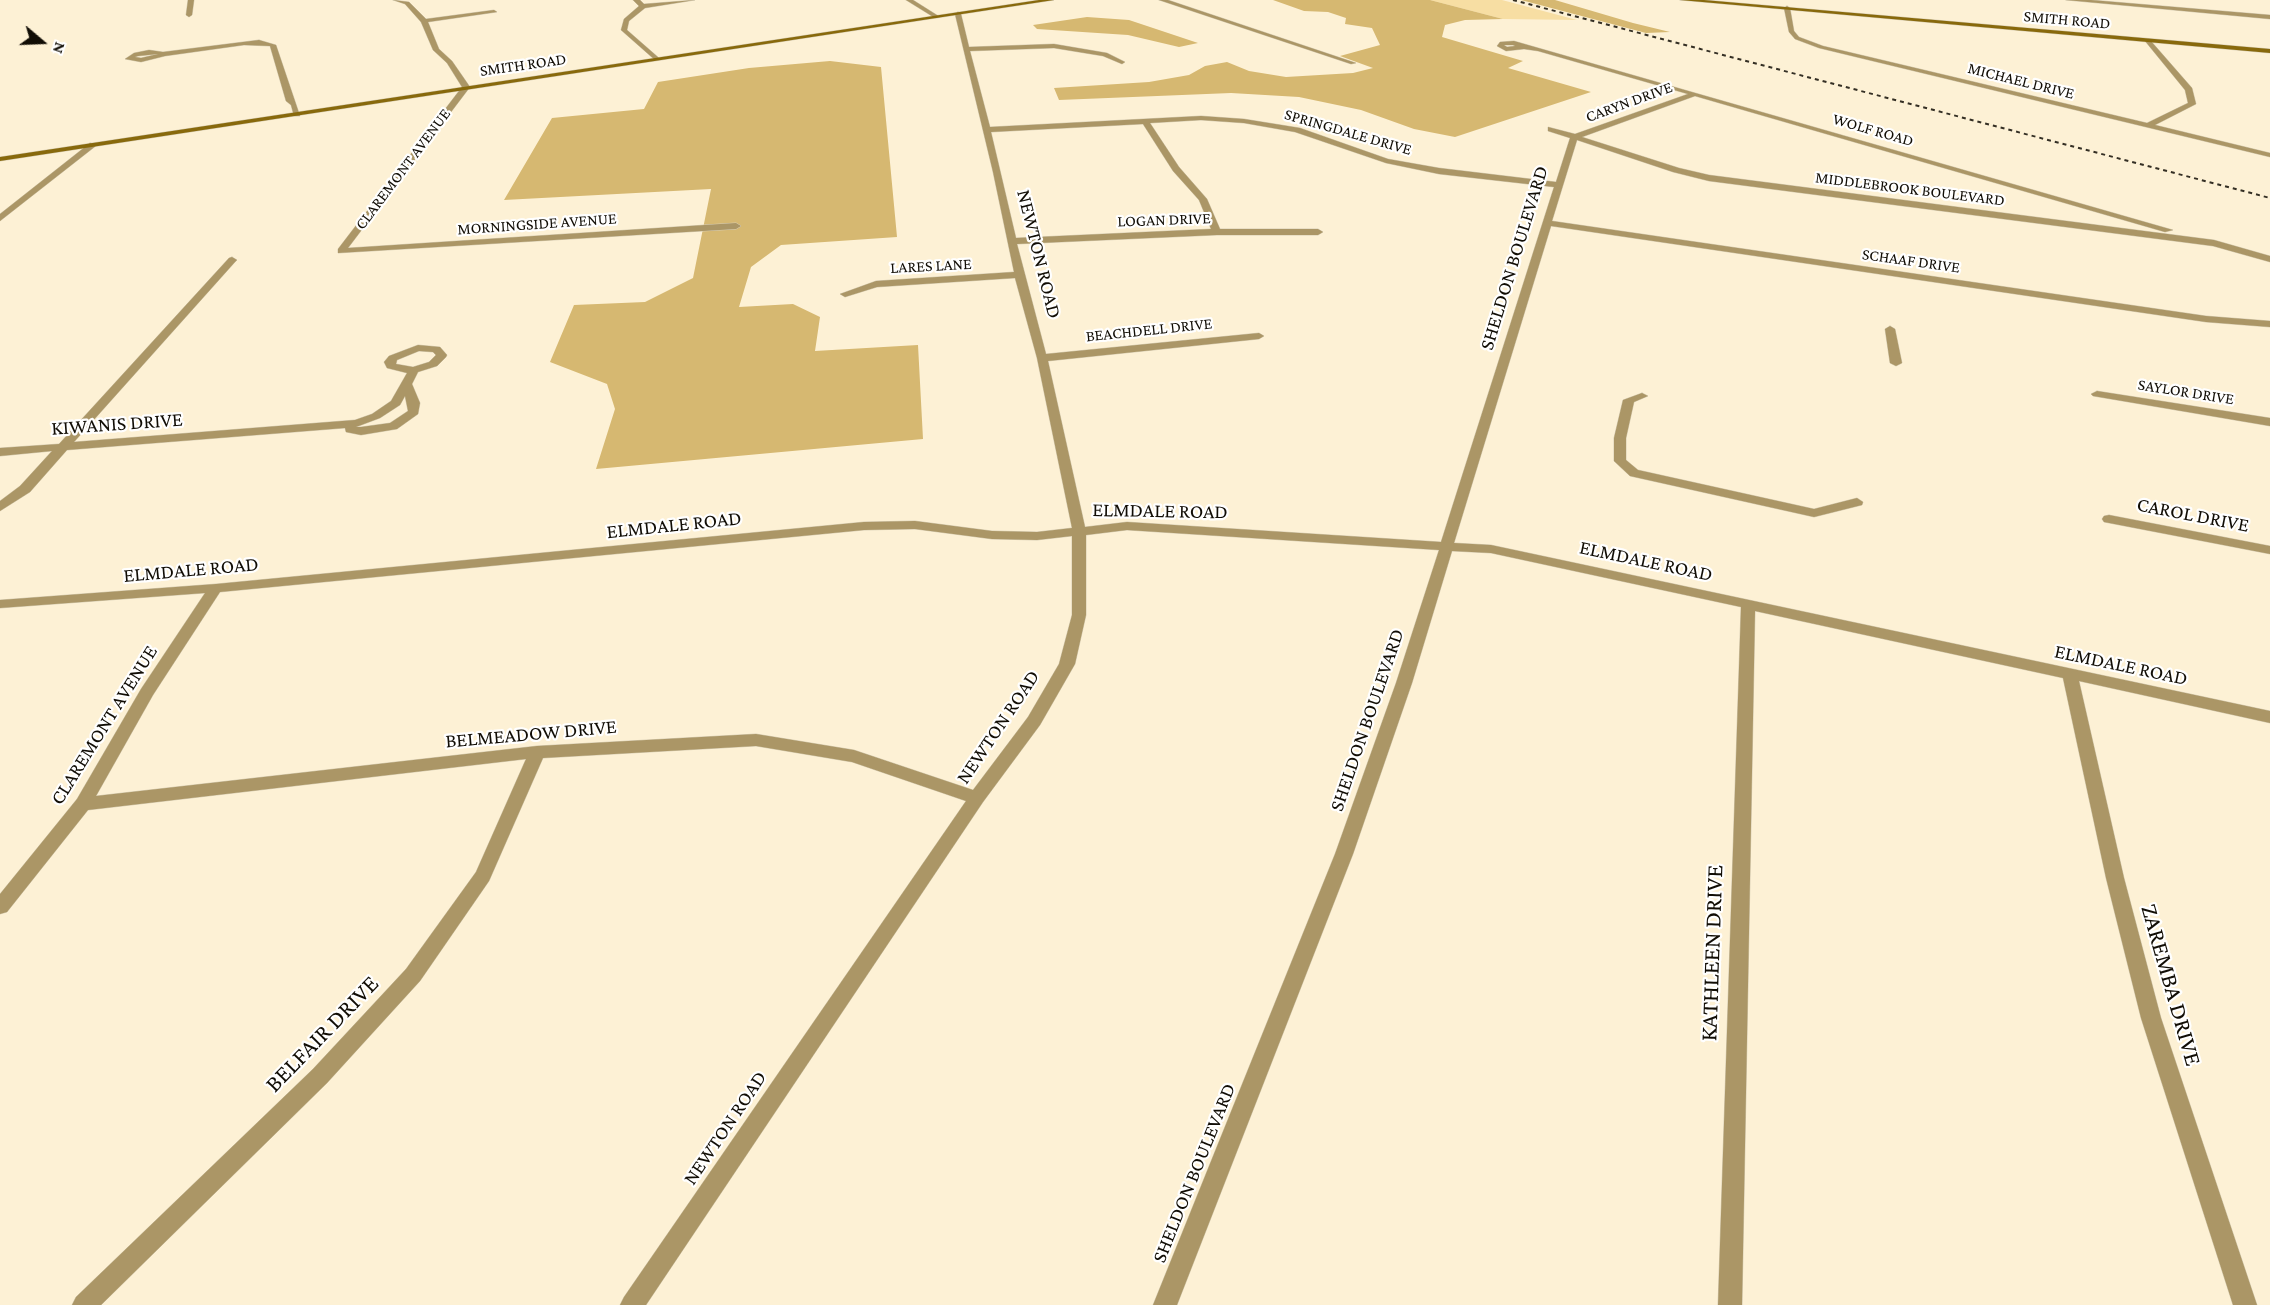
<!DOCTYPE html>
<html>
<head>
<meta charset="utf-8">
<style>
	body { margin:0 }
	#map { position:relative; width:2270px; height:1305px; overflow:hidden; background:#fdf1d5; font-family:"Crimson Pro",serif }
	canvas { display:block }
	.north { position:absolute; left:12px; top:12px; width:60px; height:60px; -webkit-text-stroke:4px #fff; paint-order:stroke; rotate:109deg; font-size:16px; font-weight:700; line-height:24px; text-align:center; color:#110d05 }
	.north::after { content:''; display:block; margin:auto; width:21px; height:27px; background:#110d05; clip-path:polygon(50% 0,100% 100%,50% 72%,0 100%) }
</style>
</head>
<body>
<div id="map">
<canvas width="2270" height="1305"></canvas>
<div class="north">N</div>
</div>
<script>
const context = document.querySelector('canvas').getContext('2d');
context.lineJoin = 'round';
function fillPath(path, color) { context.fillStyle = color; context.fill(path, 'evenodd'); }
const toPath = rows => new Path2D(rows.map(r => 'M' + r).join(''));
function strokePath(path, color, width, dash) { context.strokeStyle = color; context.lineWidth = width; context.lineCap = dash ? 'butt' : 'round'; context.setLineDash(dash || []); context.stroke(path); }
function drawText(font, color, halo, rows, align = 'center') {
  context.font = font + ' "Crimson Pro",serif'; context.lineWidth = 4.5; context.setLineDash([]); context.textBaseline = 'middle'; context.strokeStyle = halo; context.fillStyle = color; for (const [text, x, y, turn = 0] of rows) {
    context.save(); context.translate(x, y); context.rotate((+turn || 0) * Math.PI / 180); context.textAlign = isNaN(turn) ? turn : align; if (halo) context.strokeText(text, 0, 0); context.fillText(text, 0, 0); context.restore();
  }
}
const green = toPath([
	[1430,0,1502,0,1577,20,1503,19]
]);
const forest = toPath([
	[1273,0,1430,0,1503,19,1465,20,1445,25,1442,37,1523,61,1508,68,1591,92,1455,137,1414,129,1361,110,1299,97,1231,93,1059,100,1054,88,1149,82,1189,75,1205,66,1227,62,1249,71,1286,77,1353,73,1373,68,1340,56,1380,45,1372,28,1345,24,1346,18,1328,12,1304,11],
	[1521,0,1555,0,1633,23,1670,32,1646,33],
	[1087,17,1129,20,1198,43,1179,47,1128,35,1037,29,1033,25],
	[830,61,881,67,897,237,781,245,751,267,739,307,793,304,820,317,815,351,918,345,923,439,596,469,615,409,607,384,550,362,574,305,645,302,693,278,711,189,504,200,552,118,644,109,658,82,749,68]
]);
const street = toPath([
	[188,0,194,0,192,15,189,17,186,15,188,0],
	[393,0,409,2,426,19,494,10,497,12,428,22,439,49,452,61,470,87,348,248,736,223,741,226,736,229,338,253,338,249,462,87,447,63,433,50,421,22,405,4,393,0],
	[633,0,640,0,644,4,695,0,645,8,629,21,627,30,659,58,659,60,655,60,621,30,624,19,639,6,633,0],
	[906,0,913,0,940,17,935,18,906,0],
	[1159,0,1168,0,1356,63,1351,64,1159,0],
	[2066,0,2091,0,2270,15,2270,19,2066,0],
	[1787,6,1790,8,1794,31,1799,37,1823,46,2147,123,2188,103,2185,90,2145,41,2150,40,2192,88,2196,104,2155,125,2270,153,2270,157,1819,48,1795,39,1789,32,1784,8,1787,6],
	[958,12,961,14,969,47,1054,44,1107,53,1125,62,1122,64,1103,56,1054,48,970,51,990,127,1201,116,1244,119,1300,128,1388,159,1439,168,1556,182,1570,138,1548,131,1548,127,1575,134,1688,94,1538,51,1524,49,1506,51,1497,46,1500,42,1514,41,2173,230,2165,232,1695,96,1582,137,1679,168,1709,175,2214,240,2270,256,2270,262,2213,246,1709,181,1673,172,1577,140,1552,221,2206,316,2270,321,2270,327,2206,322,1551,226,1454,543,1491,545,2270,711,2270,723,2079,681,2124,878,2161,1018,2257,1305,2233,1305,2141,1018,2106,878,2063,678,1755,611,1742,1305,1718,1305,1741,607,1491,553,1452,551,1412,683,1353,854,1177,1305,1153,1305,1335,854,1396,683,1439,550,1127,530,1086,535,1086,615,1075,664,1040,725,983,802,646,1305,620,1305,624,1297,966,801,852,762,756,746,543,758,489,881,420,981,327,1083,101,1305,72,1305,76,1297,313,1069,406,969,476,872,526,759,88,810,7,912,0,914,0,894,77,799,141,689,205,593,0,608,0,600,216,584,864,522,915,521,992,531,1037,532,1072,528,1037,358,1015,278,877,287,845,297,840,294,876,281,1014,272,993,172,955,14,958,12],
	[1504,45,1513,45,1515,46,1507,47,1504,45],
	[1201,120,1244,123,1295,132,1386,163,1439,174,1554,187,1441,542,1127,522,1085,527,1048,361,1259,339,1264,336,1259,333,1046,354,1017,244,1217,235,1318,235,1323,232,1318,229,1220,229,1207,199,1179,167,1150,123,1201,120],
	[1143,124,1173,171,1199,200,1211,229,1016,238,991,132,1143,124],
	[915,529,992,539,1037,540,1072,536,1072,615,1059,664,1028,717,973,790,854,750,756,734,537,746,96,796,153,695,220,592,864,530,915,529],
	[259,40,276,45,300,116,294,116,291,105,286,101,270,46,244,45,165,56,141,62,125,59,134,53,149,50,163,52,259,40],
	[158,54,141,58,135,57,138,56,158,54],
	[90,143,97,145,0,221,0,214,90,143],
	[232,257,237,260,235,262,74,442,355,420,372,414,391,401,407,373,387,368,384,362,389,356,418,345,440,347,447,355,446,357,437,366,418,372,412,384,420,403,418,414,397,429,361,435,346,432,345,428,67,450,30,492,0,511,0,501,20,486,52,451,0,456,0,448,59,444,229,258,232,257],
	[419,351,433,352,436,355,429,362,413,367,396,364,397,360,419,351],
	[405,396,408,411,390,423,361,427,356,427,380,418,400,405,405,396],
	[1890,326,1895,329,1902,363,1896,366,1890,363,1885,329,1890,326],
	[2097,391,2270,418,2270,426,2093,396,2091,394,2097,391],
	[1642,393,1648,396,1634,402,1626,438,1626,460,1638,470,1814,509,1857,498,1863,502,1862,505,1814,517,1630,476,1614,461,1614,438,1623,400,1642,393],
	[2109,515,2270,546,2270,554,2104,522,2102,519,2104,516,2109,515]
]);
const secondary = toPath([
	[1039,0,1054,0,0,161,0,157,1039,0],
	[1680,0,1704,0,2270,49,2270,53,1680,0]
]);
const rail = toPath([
	[1513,0,2270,198]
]);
const farStreetnames = [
	["SMITH ROAD",2067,20,5],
	["SMITH ROAD",523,65,-8],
	["MICHAEL DRIVE",2021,81,14],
	["CARYN DRIVE",1629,102,-20],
	["WOLF ROAD",1873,130,16],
	["SPRINGDALE DRIVE",1348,132,16],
	["CLAREMONT AVENUE",403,169,-53],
	["MIDDLEBROOK BOULEVARD",1910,189,7],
	["LOGAN DRIVE",1164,220,-2],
	["MORNINGSIDE AVENUE",537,224,-4],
	["SCHAAF DRIVE",1911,261,8],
	["LARES LANE",931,266,-3],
	["BEACHDELL DRIVE",1149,330,-6],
	["SAYLOR DRIVE",2186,392,9]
];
const streetNames = [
	["NEWTON ROAD",1039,254,76],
	["SHELDON BOULEVARD",1514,258,-73],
	["KIWANIS DRIVE",117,424,-4],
	["ELMDALE ROAD",1160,511,1],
	["CAROL DRIVE",2193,515,11],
	["ELMDALE ROAD",674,525,-6],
	["ELMDALE ROAD",1646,561,12],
	["ELMDALE ROAD",191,570,-5],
	["ELMDALE ROAD",2121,665,12],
	["SHELDON BOULEVARD",1367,720,-71],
	["CLAREMONT AVENUE",104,725,-58],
	["NEWTON ROAD",998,727,-56],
	["BELMEADOW DRIVE",531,734,-5],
	["NEWTON ROAD",725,1128,-56],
	["SHELDON BOULEVARD",1194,1173,-68]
];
const nearStreetnames = [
	["KATHLEEN DRIVE",1712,953,-88],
	["ZAREMBA DRIVE",2171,985,74],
	["BELFAIR DRIVE",322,1034,-46]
];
fillPath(green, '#f7dea3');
fillPath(forest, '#d6b871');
strokePath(street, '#d7cdb4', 1);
strokePath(secondary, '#d7cdb4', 1);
fillPath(street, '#ab9666');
fillPath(secondary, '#88690c');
strokePath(rail, '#342f24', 2, [4, 4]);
drawText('16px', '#110d05', '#fff', farStreetnames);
drawText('20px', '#110d05', '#fff', streetNames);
drawText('24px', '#110d05', '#fff', nearStreetnames);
</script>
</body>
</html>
